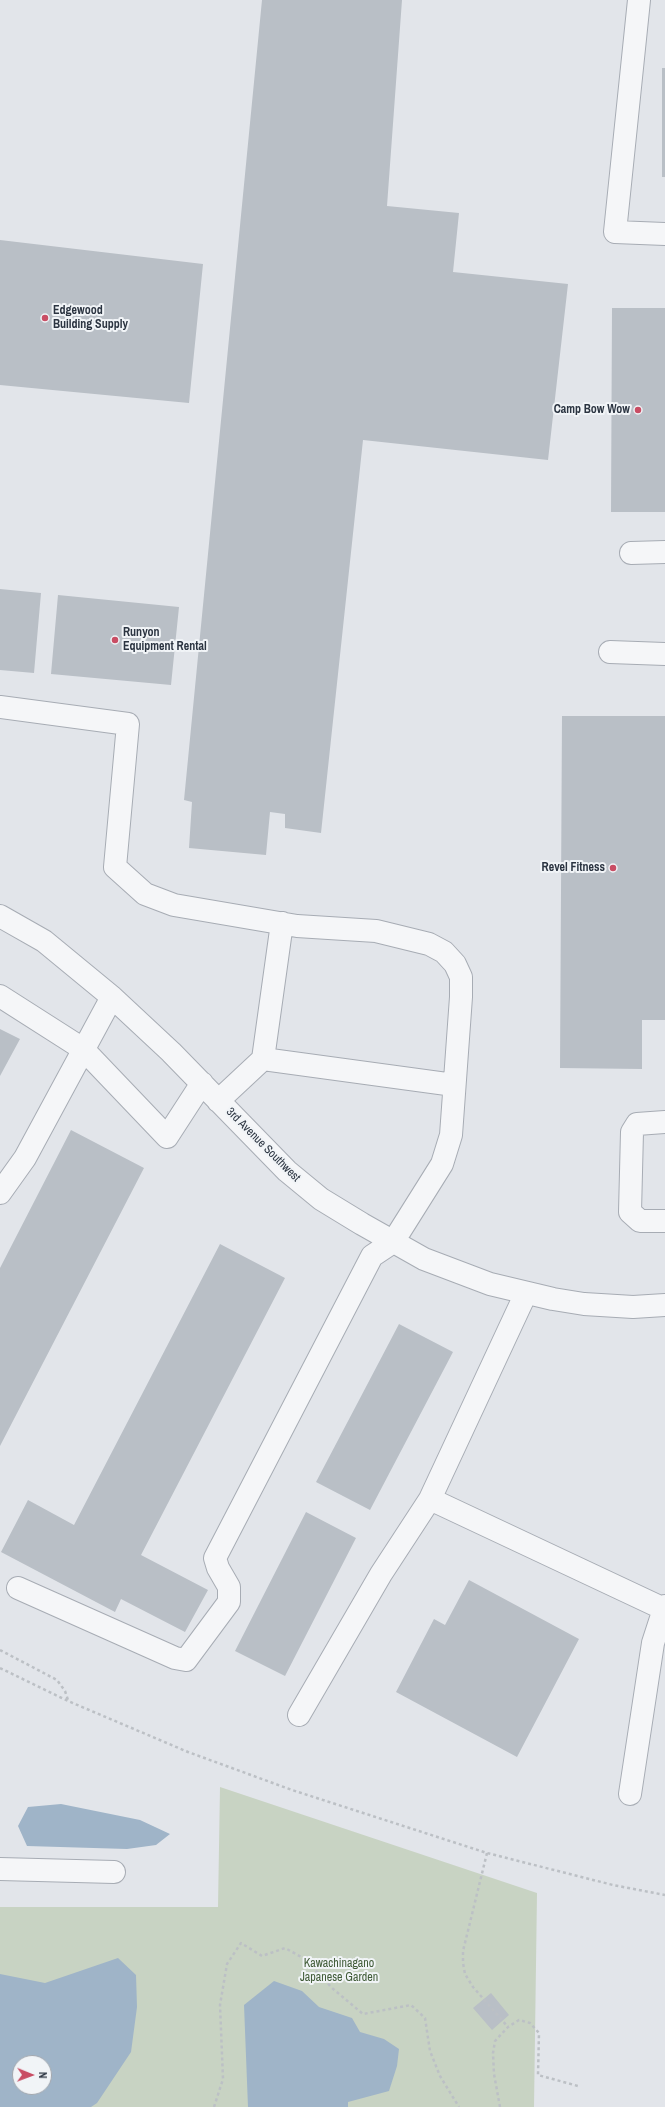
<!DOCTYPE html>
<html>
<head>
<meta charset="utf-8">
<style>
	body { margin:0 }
	#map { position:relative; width:665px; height:2107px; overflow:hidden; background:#e2e5ea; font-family:"Archivo Narrow",sans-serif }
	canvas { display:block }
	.north { position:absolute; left:12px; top:2055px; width:40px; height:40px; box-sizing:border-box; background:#f1f4f7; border:1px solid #a2a7ae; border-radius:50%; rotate:91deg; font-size:11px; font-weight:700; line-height:16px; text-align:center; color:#2b3441 }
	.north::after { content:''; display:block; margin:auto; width:14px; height:18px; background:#c94d64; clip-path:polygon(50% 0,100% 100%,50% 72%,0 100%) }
</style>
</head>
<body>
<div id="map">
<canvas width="665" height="2107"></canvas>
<div class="north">N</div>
</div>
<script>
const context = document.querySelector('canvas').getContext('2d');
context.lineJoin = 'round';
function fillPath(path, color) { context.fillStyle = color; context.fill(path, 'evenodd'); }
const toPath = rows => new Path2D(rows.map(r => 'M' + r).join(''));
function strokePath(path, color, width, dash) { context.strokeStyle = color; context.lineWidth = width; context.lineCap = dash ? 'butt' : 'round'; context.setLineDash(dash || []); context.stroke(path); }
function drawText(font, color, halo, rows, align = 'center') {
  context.font = font + ' "Archivo Narrow",sans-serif'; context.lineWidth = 4; context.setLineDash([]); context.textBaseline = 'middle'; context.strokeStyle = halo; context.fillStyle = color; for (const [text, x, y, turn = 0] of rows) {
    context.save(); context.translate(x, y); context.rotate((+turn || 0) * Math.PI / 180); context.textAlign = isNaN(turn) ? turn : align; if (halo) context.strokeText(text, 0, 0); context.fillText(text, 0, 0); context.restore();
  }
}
const green = toPath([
	[220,1787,537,1893,534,2107,0,2107,0,1907,218,1907],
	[20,2063,44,2063,44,2087,20,2087]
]);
const water = toPath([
	[61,1804,140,1820,170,1834,156,1845,127,1849,27,1846,18,1826,28,1807],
	[118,1958,136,1975,137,2007,131,2052,97,2103,91,2107,0,2107,0,1974,45,1983],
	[20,2063,44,2063,44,2087,20,2087],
	[274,1981,302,1991,319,2007,352,2018,360,2032,384,2039,399,2049,397,2066,389,2091,348,2102,348,2107,248,2107,244,2005]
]);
const building = toPath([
	[262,0,402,0,387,206,459,213,453,272,568,284,548,460,363,440,321,833,285,828,285,814,270,812,266,855,189,848,192,802,184,800],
	[662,68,665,68,665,177,662,177],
	[0,240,203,264,189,403,0,385],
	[612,308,665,308,665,512,611,512],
	[0,589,41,593,34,673,0,670],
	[58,595,179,607,171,685,51,674],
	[562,716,665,716,665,1020,642,1020,642,1069,560,1068],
	[0,1029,20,1039,0,1076],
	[71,1130,144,1168,0,1446,0,1268],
	[220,1244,285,1278,141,1555,208,1590,185,1632,121,1599,115,1612,1,1552,28,1500,74,1525],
	[399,1324,453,1352,370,1510,316,1482],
	[306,1512,356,1538,285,1676,235,1651],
	[469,1580,579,1639,517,1757,396,1692,434,1619,445,1625],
	[491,1993,509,2015,492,2030,473,2008]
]);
const path = toPath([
	[0,1650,57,1680,65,1691,68,1700],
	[0,1668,68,1701,188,1752,292,1790,487,1853,613,1885,665,1895],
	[487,1853,463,1951,463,1963,465,1974,473,1987,508,2027],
	[214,2107,223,2079,220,2005,227,1964,241,1943,262,1956,285,1948,305,1959,332,1988,363,2014,411,2005,425,2018,430,2051,440,2076,459,2107],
	[500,2107,494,2074,493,2053,495,2041,508,2027,519,2020,530,2023,539,2033,538,2075,578,2086]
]);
const minor = toPath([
	[639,0,615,232,665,234],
	[631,553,665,552],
	[610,652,665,654],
	[0,707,128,724,115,867,145,894,174,905,297,926,376,931,429,944,444,952,455,964,461,977,461,997,451,1135,442,1164,393,1242,372,1256,215,1558,218,1568,229,1587,229,1602,186,1660,175,1658,18,1588],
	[0,916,44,941,112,997,171,1052,287,1171,321,1199,362,1224,424,1259,490,1284,553,1299,584,1304,633,1307,665,1305],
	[282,923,263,1059,454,1085],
	[0,996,83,1049,167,1137,202,1083],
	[218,1101,263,1059],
	[665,1122,637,1124,632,1132,630,1212,640,1221,665,1221],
	[0,1193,25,1158,112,997],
	[526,1293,430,1499,664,1609],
	[299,1715,381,1574,430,1499],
	[630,1794,653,1643,665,1606],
	[0,1869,114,1872]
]);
const markers = [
	[45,318,4,"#c94d64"],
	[638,410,4,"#c94d64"],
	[115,640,4,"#c94d64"],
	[613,868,4,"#c94d64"]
];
const poiNames = [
	["Edgewood",53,311],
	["Building Supply",53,325],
	["Camp Bow Wow",630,410,"right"],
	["Runyon",123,633],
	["Equipment Rental",123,647],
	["Revel Fitness",605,868,"right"]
];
const streetNames = [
	["3rd Avenue Southwest",263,1145,45]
];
const parkNames = [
	["Kawachinagano",339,1964],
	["Japanese Garden",339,1978]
];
fillPath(green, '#c8d3c3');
fillPath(water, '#9fb4c8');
fillPath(building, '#b9bfc6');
strokePath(minor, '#a7acb4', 24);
strokePath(path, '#bcc0c5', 2.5, [3, 3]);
strokePath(minor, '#f5f6f8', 22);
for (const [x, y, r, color] of markers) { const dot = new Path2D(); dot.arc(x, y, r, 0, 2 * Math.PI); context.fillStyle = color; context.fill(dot); strokePath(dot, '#f1f4f7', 1.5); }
drawText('bold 12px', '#2b3441', '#f1f4f7', poiNames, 'left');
drawText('12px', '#2b3441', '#f1f4f7', streetNames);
drawText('12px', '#415c38', '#f1f4f7', parkNames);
</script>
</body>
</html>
